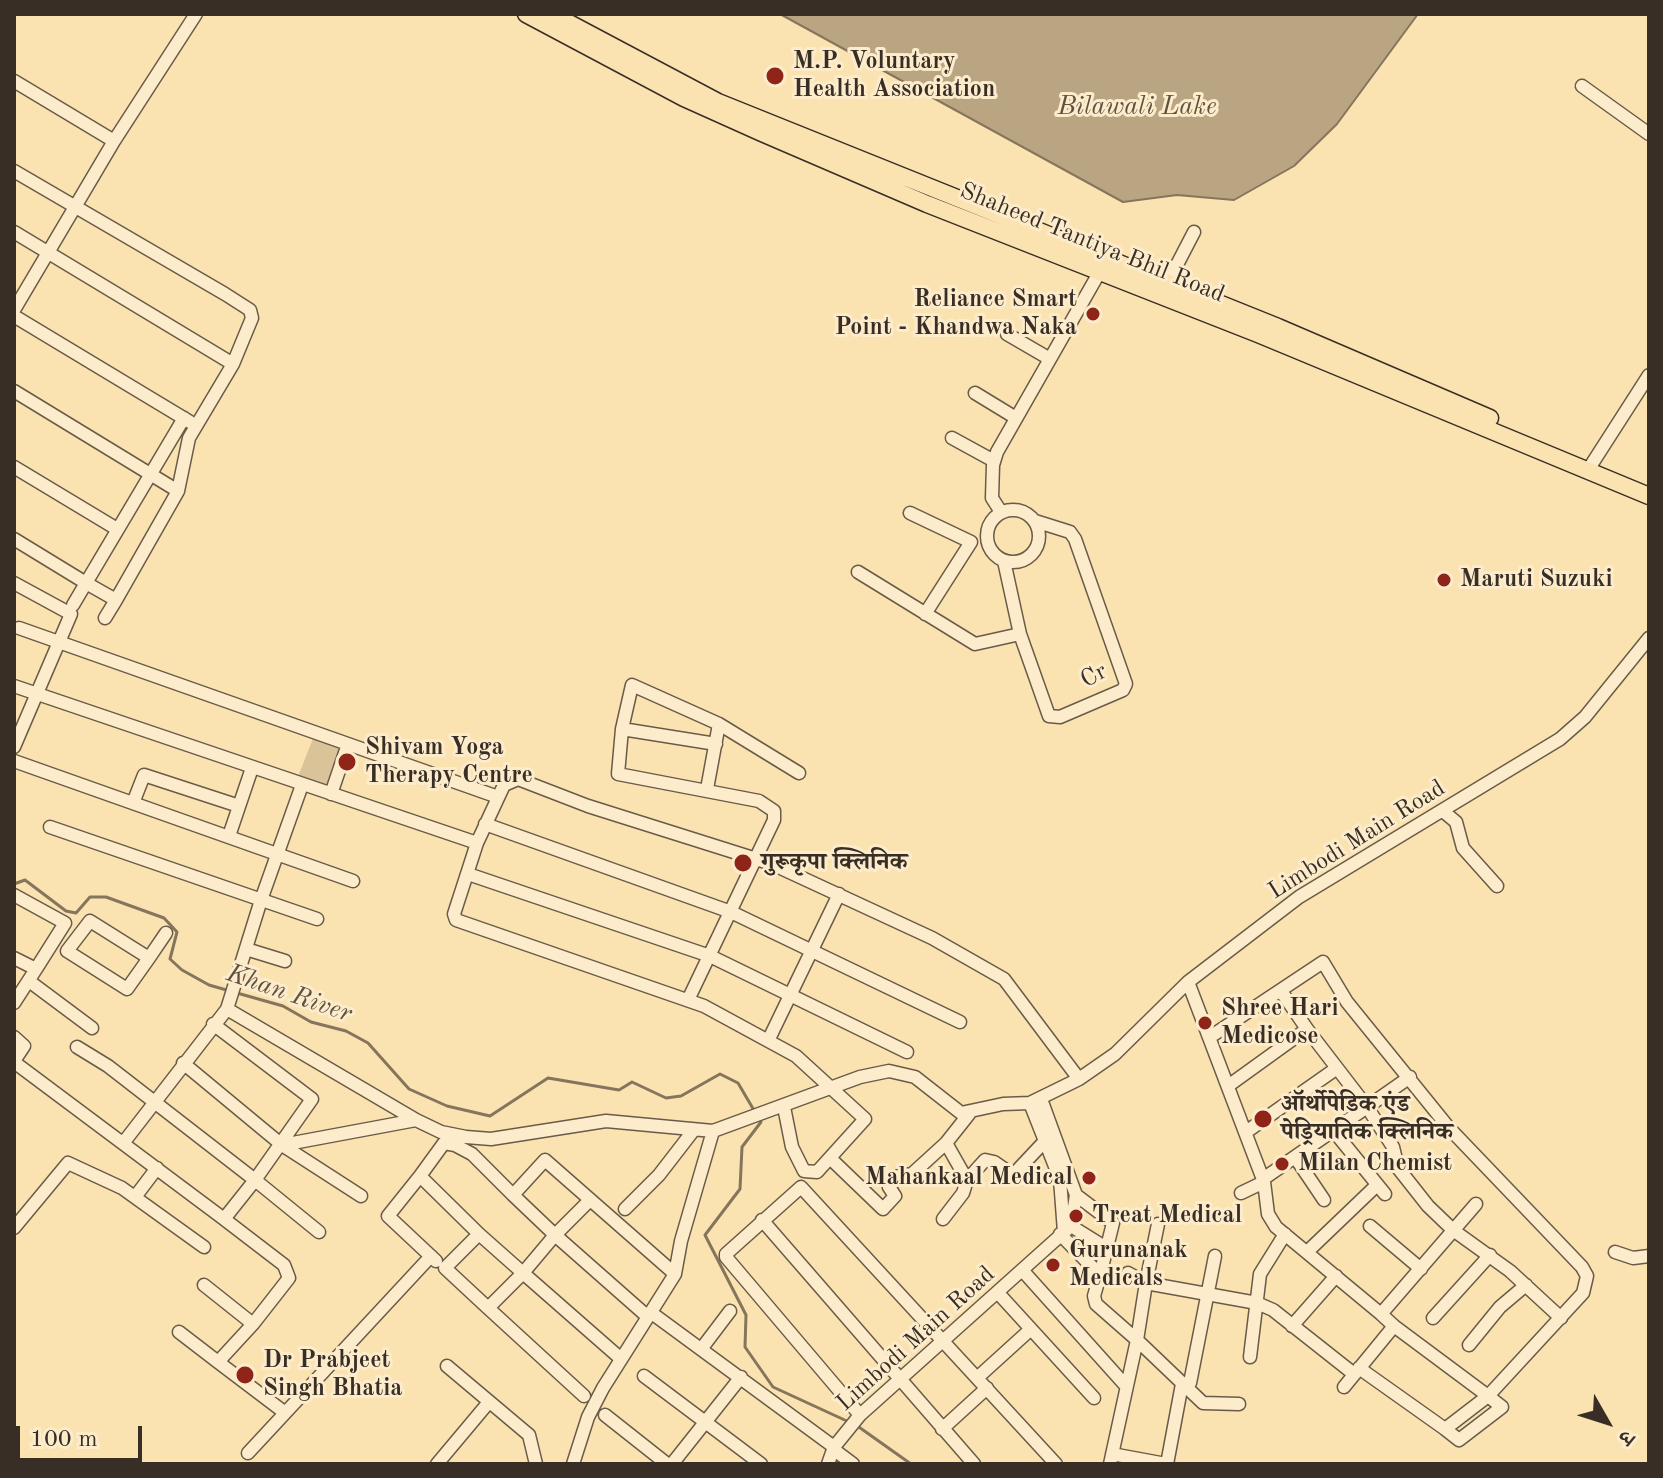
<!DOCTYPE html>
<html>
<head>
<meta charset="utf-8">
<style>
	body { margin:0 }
	#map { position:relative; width:1663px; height:1478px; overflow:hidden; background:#fbe2b1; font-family:"Old Standard TT","Noto Serif Devanagari",serif }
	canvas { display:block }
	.frame { position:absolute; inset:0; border:16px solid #382e25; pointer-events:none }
	.north { position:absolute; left:1567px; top:1382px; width:80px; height:80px; -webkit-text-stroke:6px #fceccc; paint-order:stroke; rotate:129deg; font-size:22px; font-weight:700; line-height:32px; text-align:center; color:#382e25 }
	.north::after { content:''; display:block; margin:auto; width:28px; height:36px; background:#382e25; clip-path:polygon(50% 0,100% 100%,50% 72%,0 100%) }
	.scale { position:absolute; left:16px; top:1426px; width:126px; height:36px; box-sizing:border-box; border:4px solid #382e25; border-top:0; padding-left:10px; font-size:24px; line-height:28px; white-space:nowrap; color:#382e25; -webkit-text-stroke:6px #fceccc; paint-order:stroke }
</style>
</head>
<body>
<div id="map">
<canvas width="1663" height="1478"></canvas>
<div class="frame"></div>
<div class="north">उ</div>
<div class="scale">100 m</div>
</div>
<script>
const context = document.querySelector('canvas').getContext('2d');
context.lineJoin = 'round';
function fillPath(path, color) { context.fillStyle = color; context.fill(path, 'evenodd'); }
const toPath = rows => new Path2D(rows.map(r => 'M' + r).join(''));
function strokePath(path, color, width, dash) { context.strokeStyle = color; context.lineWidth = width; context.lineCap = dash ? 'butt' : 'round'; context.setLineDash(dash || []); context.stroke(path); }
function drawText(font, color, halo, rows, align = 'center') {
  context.font = font + ' "Old Standard TT","Noto Serif Devanagari",serif'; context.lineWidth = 6; context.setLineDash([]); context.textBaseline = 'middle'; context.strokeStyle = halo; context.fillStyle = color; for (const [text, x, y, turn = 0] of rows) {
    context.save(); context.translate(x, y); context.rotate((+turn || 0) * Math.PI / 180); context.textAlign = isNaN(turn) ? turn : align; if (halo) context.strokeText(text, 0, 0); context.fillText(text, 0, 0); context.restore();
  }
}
const green = toPath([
	[314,736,340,745,325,788,297,779]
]);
const water = toPath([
	[780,14,1418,14,1337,124,1294,166,1234,200,1177,195,1123,202,780,14]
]);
const stream = toPath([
	[14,884,25,880,66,911,76,913,90,897,106,897,164,918,177,932,170,959,182,970,209,985,230,991],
	[237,993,283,1006,311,1022,346,1031,368,1043,409,1089,447,1106,490,1116,548,1078,619,1090,632,1082,666,1098,681,1096,720,1074,738,1083,755,1112],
	[759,1119,761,1122,742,1147,740,1189,705,1235,746,1315,745,1347,773,1387,849,1422],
	[856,1425,911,1464]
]);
const minor = toPath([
	[14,81,114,141],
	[1582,86,1649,134],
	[14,171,225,294,250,310,252,318,233,364,189,438,178,491,116,600,86,583,184,418],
	[14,232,233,364],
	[1167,284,1194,232],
	[14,310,114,141,196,14],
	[14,316,190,422],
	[1007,334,1050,359],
	[14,391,178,491],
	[975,393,1016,418],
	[952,438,994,461],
	[14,467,117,529],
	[1588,470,1649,375],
	'987 536a26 26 0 1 1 52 0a26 26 0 1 1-52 0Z',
	[1001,512,992,498,993,465,997,452,1103,266],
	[910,513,971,542],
	[14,539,86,583,73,605],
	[1004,561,1020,634,1049,716,1060,717,1123,690,1126,684,1075,539,1070,532,1035,521],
	[858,572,975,644,1020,634],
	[14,583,71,614,14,747],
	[925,614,971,542],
	[105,618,116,600],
	[19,628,498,797],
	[14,686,477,843],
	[719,724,799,773],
	[622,729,716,744],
	[14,761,353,881],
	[331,794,348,744],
	[133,803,144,775,239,806],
	[1444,812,1456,822,1463,848,1497,886],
	[485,824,731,912,960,1022],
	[50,827,317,919],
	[229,836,252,768],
	[468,874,710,956,907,1052],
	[14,895,65,923,36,969],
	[246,949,285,961],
	[14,958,36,969,14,1003],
	[149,958,90,921,67,951,127,989,149,958,166,933],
	[29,981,92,1028],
	[1188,982,1264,1182],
	[688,1000,774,820,774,811,759,801,618,774,622,729,632,685,719,724,707,789],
	[227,1009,416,1120,441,1132,466,1137,491,1139,606,1121,713,1131,860,1077,889,1071,915,1077,961,1113,1003,1104,1030,1103,1079,1079,1115,1054,1188,982,1299,897,1560,739,1585,717,1649,638],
	[14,1037,24,1046,14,1061],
	[1210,1037,1323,962,1347,1002,1449,1128,1582,1267,1587,1276,1583,1293,1488,1396,1445,1429,1459,1440,1502,1407,1488,1396,1394,1326,1381,1314,1476,1204],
	[769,1039,839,894],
	[77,1047,108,1066,255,1180,312,1099,213,1024],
	[14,1062,224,1219,255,1180,319,1232],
	[183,1063,282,1145,361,1196],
	[1410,1077,1367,1107,1393,1147,1398,1168,1428,1206,1453,1230,1510,1271,1561,1318],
	[1228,1086,1307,1029,1281,991],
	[1030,1103,1060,1179,1064,1232],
	[784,1107,792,1147,804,1171,817,1172,865,1119,796,1056,704,1006,456,920,454,914,477,843,504,785,518,779,588,806,772,864,932,938,1004,979,1079,1079],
	[1333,1130,1385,1194],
	[1246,1132,1337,1068,1307,1029],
	[124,1142,227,1009,261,900,302,785],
	[282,1145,416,1120],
	[1295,1157,1324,1200],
	[831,1159,883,1209,895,1196,889,1187,899,1176,912,1174,946,1143,969,1114],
	[420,1176,388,1216,436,1261],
	[1263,1179,1367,1107,1337,1068],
	[967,1180,985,1160,994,1162,1013,1175,1044,1142],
	[1241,1193,1264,1182,1268,1214,1276,1227,1381,1314],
	[1076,1195,1113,1223,1100,1275],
	[135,1197,157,1168],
	[590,1200,555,1235,648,1317],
	[625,1209,659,1175,693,1131],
	[943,1219,963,1193,967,1180,946,1143],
	[762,1220,974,1464],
	[1071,1226,1108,1249],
	[1370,1226,1421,1269],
	[14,1228,68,1163,122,1188,204,1247],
	[479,1234,420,1176,444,1143,455,1145,472,1154,513,1195],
	[1060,1234,1100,1275,1094,1296,1096,1304,1137,1340,1146,1283,1257,1303,1273,1310,1354,1374],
	[1307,1252,1377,1185],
	[1615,1252,1633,1258,1649,1256],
	[1023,1271,1126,1386],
	[1128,1273,1146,1283,1158,1224],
	[204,1285,253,1324,289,1278,284,1265,224,1219],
	[999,1294,1094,1398],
	[488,1308,445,1268,479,1234,523,1273,488,1308,584,1396],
	[653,1314,834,1447],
	[1433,1318,1490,1255],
	[253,1324,218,1362,284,1412],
	[1292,1326,1336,1276],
	[179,1332,218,1362],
	[1469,1345,1500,1307,1526,1285],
	[702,1348,730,1311],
	[1250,1357,1260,1274,1285,1234],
	[620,1358,523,1273,555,1235,513,1195,545,1160,675,1274],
	[447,1366,529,1435,536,1464],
	[1359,1368,1445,1429],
	[644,1376,761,1464],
	[977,1378,1031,1329],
	[1190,1383,1215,1256],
	[1344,1387,1394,1326],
	[605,1415,667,1464],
	[860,1415,726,1257,726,1254,801,1187,1056,1464],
	[942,1429,987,1388],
	[833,1449,853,1464],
	[248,1453,431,1256],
	[1112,1454,1166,1464],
	[437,1464,489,1402],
	[573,1464,588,1417,603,1388,675,1274,681,1241,713,1131],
	[672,1464,741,1377],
	[828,1464,834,1447,860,1415,1071,1226,1076,1195,1041,1099],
	[1110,1464,1137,1340,1203,1403,1239,1404],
	[1167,1464,1182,1384]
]);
const major = toPath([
	[526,14,684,98,762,133,927,204,1258,334,1649,496],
	[552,14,718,102,1278,327,1490,418]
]);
const markers = [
	[775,76,10,"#8f2418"],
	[1093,314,8,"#8f2418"],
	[1444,580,8,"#8f2418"],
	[347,762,10,"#8f2418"],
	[743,863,10,"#8f2418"],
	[1205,1023,8,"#8f2418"],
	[1263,1119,10,"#8f2418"],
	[1282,1164,8,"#8f2418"],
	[1089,1178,8,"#8f2418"],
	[1076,1216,8,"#8f2418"],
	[1053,1265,8,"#8f2418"],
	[245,1375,10,"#8f2418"]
];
const poiNames = [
	["M.P. Voluntary",793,62],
	["Health Association",793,90],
	["Reliance Smart",1077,300,"right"],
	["Point - Khandwa Naka",1077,328,"right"],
	["Maruti Suzuki",1460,580],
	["Shivam Yoga",365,748],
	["Therapy Centre",365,776],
	["गुरूकृपा क्लिनिक",761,863],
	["Shree Hari",1221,1009],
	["Medicose",1221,1037],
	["ऑर्थोपेडिक एंड",1281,1105],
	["पेड्रियातिक क्लिनिक",1281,1133],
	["Milan Chemist",1298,1164],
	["Mahankaal Medical",1073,1178,"right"],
	["Treat Medical",1092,1216],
	["Gurunanak",1069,1251],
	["Medicals",1069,1279],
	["Dr Prabjeet",263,1361],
	["Singh Bhatia",263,1389]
];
const streetNames = [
	["Shaheed Tantiya Bhil Road",1092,243,22],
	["Cr",1094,676,-28],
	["Limbodi Main Road",1357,840,-32],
	["Limbodi Main Road",916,1339,-42]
];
const waterNames = [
	["Bilawali Lake",1137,107],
	["Khan River",289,994,19]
];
fillPath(green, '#dac399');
fillPath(water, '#b9a581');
strokePath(water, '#85755c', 2);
strokePath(stream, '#85755c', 3);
strokePath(minor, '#695b48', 15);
strokePath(major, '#382e25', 19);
strokePath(minor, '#fceccc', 12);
strokePath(major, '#fbe2b1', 16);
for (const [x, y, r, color] of markers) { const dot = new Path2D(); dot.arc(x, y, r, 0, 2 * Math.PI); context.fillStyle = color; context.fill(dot); strokePath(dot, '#fceccc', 3); }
drawText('bold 24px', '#382e25', '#fceccc', poiNames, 'left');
drawText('24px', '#382e25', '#fceccc', streetNames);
drawText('italic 26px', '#5f5241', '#fceccc', waterNames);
</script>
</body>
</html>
